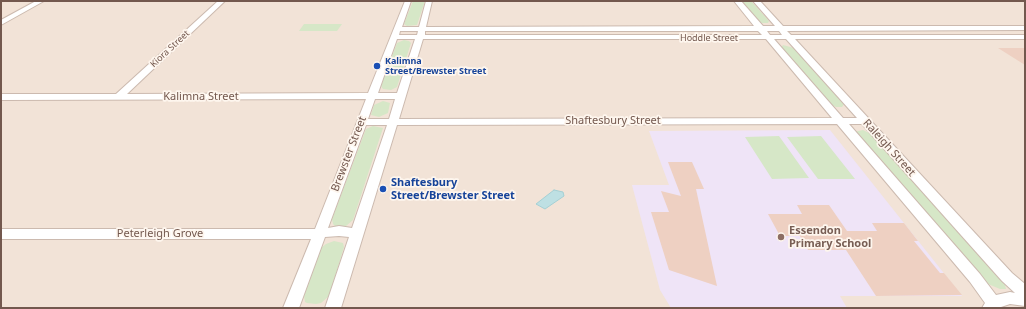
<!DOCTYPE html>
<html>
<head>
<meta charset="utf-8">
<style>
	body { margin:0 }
	#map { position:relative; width:1026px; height:309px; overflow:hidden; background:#fbf2e8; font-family:"Noto Sans",sans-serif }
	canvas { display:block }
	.frame { position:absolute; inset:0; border:2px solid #73584e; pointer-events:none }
</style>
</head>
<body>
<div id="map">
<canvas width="1026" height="309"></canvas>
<div class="frame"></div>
</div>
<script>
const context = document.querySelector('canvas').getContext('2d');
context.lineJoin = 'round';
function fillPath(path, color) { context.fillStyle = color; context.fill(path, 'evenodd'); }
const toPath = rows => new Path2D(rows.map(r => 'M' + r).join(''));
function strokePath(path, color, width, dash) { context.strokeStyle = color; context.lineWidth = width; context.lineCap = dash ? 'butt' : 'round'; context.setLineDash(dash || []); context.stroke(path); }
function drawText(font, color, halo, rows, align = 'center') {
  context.font = font + ' "Noto Sans",sans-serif'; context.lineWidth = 3.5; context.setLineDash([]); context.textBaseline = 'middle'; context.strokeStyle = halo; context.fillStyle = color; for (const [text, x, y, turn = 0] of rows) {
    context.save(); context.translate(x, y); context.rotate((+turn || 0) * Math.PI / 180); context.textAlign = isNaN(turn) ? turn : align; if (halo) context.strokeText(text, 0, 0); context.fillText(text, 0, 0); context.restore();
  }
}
const residential = toPath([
	[1,1,1025,1,1025,308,1,308]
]);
const education = toPath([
	[830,130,962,296,840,296,847,308,671,308,660,290,632,185,669,185,649,131]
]);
const green = toPath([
	[413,1,425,1,417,25,407,26,404,24],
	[741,1,751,1,769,21,768,23,762,23,758,21],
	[304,24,342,24,337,31,299,31],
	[404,40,409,41,411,43,397,87,391,90,383,89,381,86,397,43],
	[783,45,794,48,844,104,842,107,836,107,828,103,781,48],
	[383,101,390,103,388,113,379,117,371,115,374,105],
	[373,126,383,128,353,220,346,226,335,226,333,224,332,219,366,129],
	[863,130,871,134,1004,281,1006,289,1000,289,988,284,854,132],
	[779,136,809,178,772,179,745,137],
	[821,136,855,179,818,179,787,137],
	[334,241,343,243,344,247,331,290,329,296,321,303,316,304,307,303,305,302,304,296,321,248,326,244]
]);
const water = toPath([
	[554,190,563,192,564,196,545,209,536,204,554,190]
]);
const building = toPath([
	[998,48,1025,48,1025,65],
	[668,162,692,162,704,189,696,189,717,286,669,270,651,212,669,212,661,191,681,196],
	[797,205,829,205,847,231,877,231,872,223,904,223,918,241,914,241,940,273,944,273,962,295,876,296,846,250,808,250,800,236,780,236,768,214,802,214]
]);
const minor = toPath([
	[36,1,44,1,1,25,1,20,36,1],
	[218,1,225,1,127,94,368,93,405,1,411,1,402,27,419,27,426,1,432,1,426,27,754,26,734,1,741,1,763,26,775,26,753,1,760,1,783,26,1025,26,1025,30,787,31,791,35,1025,35,1025,39,795,39,1012,273,1025,284,1025,306,1010,304,998,308,982,308,985,303,970,282,837,124,397,125,341,308,325,308,349,237,339,236,325,237,299,308,283,308,311,239,1,239,1,229,315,229,366,99,1,100,1,94,116,94,218,1],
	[400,31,418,31,417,35,399,35,400,31],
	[425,31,758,31,762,35,425,35,425,31],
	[767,31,779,31,782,35,770,35,767,31],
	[397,39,415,39,397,93,378,93,397,39],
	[423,39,766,39,832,118,399,119,423,39],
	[774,39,786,39,857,118,843,118,774,39],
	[375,99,395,99,389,119,368,119,375,99],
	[849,124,862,124,1002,281,1015,293,1010,292,996,295,980,274,849,124],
	[366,125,387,125,352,228,339,226,328,228,366,125]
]);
const markers = [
	[377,66,4,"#1a4fb4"],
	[383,189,4,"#1a4fb4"],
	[781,237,4,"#8d6e63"]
];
const farStreetnames = [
	["Hoddle Street",709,38],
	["Kiora Street",170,49,-43]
];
const farTransitnames = [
	["Kalimna",385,61],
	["Street/Brewster Street",385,71]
];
const streetNames = [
	["Kalimna Street",201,97],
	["Shaftesbury Street",613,121],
	["Raleigh Street",889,148,48],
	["Brewster Street",349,154,-69],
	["Peterleigh Grove",160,234]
];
const transitNames = [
	["Shaftesbury",391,183],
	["Street/Brewster Street",391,196]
];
const educationNames = [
	["Essendon",789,231],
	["Primary School",789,244]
];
fillPath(residential, '#f2e3d7');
fillPath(education, '#efe4f7');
fillPath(green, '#d6e7c7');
fillPath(water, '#bee0e3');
strokePath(water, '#a5d0d4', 1);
fillPath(building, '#eed0c2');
strokePath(minor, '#ccbaaf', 2);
fillPath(minor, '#fff');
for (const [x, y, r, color] of markers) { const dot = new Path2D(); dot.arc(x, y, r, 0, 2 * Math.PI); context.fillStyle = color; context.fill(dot); strokePath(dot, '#fef6ee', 1.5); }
drawText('9px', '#73584e', '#fef6ee', farStreetnames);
drawText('bold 9px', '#164399', '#fef6ee', farTransitnames, 'left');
drawText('11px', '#73584e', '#fef6ee', streetNames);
drawText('bold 11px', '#164399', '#fef6ee', transitNames, 'left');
drawText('bold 11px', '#785e54', '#fef6ee', educationNames, 'left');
</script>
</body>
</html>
